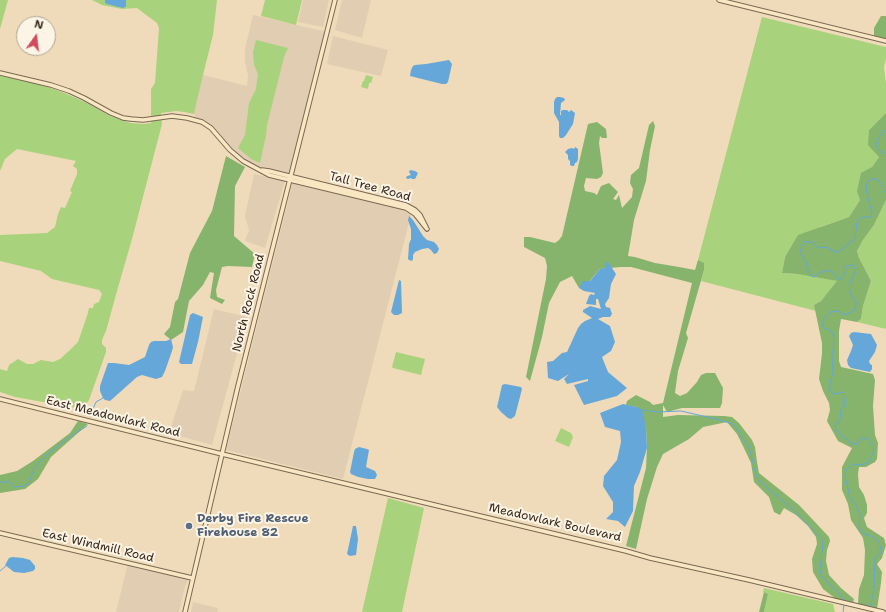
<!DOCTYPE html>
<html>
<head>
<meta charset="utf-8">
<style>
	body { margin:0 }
	#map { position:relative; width:886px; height:612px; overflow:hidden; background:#efdbb9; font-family:"Shantell Sans",sans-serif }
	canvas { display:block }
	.north { position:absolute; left:16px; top:16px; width:40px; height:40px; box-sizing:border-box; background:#fcf5e5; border:1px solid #afa495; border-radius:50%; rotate:14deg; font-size:11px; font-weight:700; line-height:16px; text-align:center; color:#3b2a1e }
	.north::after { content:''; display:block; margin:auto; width:14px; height:18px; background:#d1495b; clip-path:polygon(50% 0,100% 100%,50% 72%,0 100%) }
</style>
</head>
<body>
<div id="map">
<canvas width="886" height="612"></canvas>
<div class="north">N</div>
</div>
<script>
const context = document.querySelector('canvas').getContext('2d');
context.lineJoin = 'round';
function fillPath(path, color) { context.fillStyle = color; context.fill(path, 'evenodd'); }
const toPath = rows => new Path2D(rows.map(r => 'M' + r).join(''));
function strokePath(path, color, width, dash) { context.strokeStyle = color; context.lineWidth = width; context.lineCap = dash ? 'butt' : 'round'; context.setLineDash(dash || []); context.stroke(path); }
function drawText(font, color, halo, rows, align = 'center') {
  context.font = font + ' "Shantell Sans",sans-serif'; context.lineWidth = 4; context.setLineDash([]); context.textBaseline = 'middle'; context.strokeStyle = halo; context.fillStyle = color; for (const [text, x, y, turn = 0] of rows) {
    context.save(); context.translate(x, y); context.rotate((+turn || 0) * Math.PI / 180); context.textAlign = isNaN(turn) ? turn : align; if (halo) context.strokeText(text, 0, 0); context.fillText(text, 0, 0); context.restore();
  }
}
const built = toPath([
	[303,0,329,0,323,27,298,22],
	[342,0,371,0,362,38,335,30],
	[253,15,327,32,291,177,261,170,243,161,211,128,198,121,194,114,203,75,247,86,248,76,245,61,245,49],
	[333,36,388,50,381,76,327,64],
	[254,174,285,181,265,248,245,241,249,230,245,216],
	[293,181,412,211,343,479,226,450],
	[214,309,247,317,212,445,169,433,183,390,194,391],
	[128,563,189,578,185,586,179,612,116,612],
	[193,602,218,608,217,612,191,612]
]);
const green = toPath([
	[0,0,8,0,0,29],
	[92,0,217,0,213,35,203,75,194,114,184,112,176,111,161,113,162,124,132,239,117,291,106,331,102,340,102,344,106,348,106,352,89,400,82,409,15,397,0,392,0,369,7,371,9,365,18,359,27,364,33,364,41,360,53,362,60,359,70,350,78,342,87,316,89,308,93,308,94,304,99,302,102,294,99,290,52,279,41,271,0,261,0,235,47,233,55,227,58,214,61,207,65,208,72,192,70,191,77,174,77,169,73,166,76,161,17,149,5,159,0,171,0,76,6,76,33,83,51,88,67,94,89,104,108,115,118,119,131,123,144,124,151,123,151,89,155,83,159,28,157,23,137,8,122,9,102,5],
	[265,0,302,0,296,25,261,16],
	[762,17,886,47,886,58,884,67,886,83,886,113,869,130,879,157,872,167,860,200,849,217,820,227,785,257,782,273,797,274,838,281,821,301,814,305,816,311,701,281,704,270,698,260],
	[256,40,288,48,284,57,267,125,266,135,260,163,251,159,238,148,245,135,249,103,256,89,258,74,254,65,253,52],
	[366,75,373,77,371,83,369,83,368,89,361,87,363,81,364,81],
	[886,200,886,329,857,322,861,319,863,306,871,281,866,271,859,258,857,251,863,240,874,225],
	[396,352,425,359,421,375,393,368,392,367],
	[561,428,571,433,573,437,569,447,555,441],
	[388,498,424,508,402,612,362,612],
	[764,588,833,604,835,612,764,612,768,594,763,592]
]);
const forest = toPath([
	[881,16,886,16,886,41,874,38,874,28],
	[886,113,886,200,874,225,863,240,857,251,859,258,866,271,871,281,863,306,861,319,857,322,841,319,839,331,839,361,841,367,873,374,875,380,873,406,875,435,878,443,877,459,875,462,866,467,859,467,858,474,859,487,864,495,867,505,867,513,864,518,867,527,884,538,886,545,882,558,877,564,882,572,881,583,877,609,858,604,859,589,864,575,865,550,863,538,851,520,848,504,842,490,842,467,852,448,838,441,827,421,830,410,829,403,823,391,819,379,822,354,822,343,814,305,821,301,837,281,797,274,782,273,785,257,798,235,849,217,860,200,857,191,861,173,872,167,879,157,868,145,869,130],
	[653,121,655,126,650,150,646,181,634,220,628,256,635,257,655,263,679,267,695,270,698,260,704,263,704,270,686,333,688,338,678,371,675,393,680,396,687,393,697,382,701,375,706,373,715,373,723,388,722,403,720,408,682,408,667,412,663,405,663,417,678,415,724,416,732,417,739,423,752,440,755,447,757,462,759,473,799,505,829,537,830,541,827,550,826,561,829,575,841,588,854,599,853,603,836,599,823,589,813,572,812,559,817,544,816,537,808,526,796,515,784,508,780,515,774,512,769,497,754,482,751,463,743,446,737,434,727,422,703,427,689,439,663,454,657,467,647,499,636,549,626,546,646,468,647,448,646,427,637,407,626,405,627,401,636,395,650,402,653,405,663,403,692,283,631,267,620,267,600,269,587,284,579,288,572,276,560,282,549,303,542,337,530,381,526,377,546,279,547,266,545,258,524,247,524,237,530,237,555,243,559,240,562,236,588,124,597,122,606,129,607,138,602,138,600,136,599,143,603,173,601,177,597,179,586,178,584,186,585,191,594,193,597,195,601,186,609,183,618,192,613,199,616,200,619,195,622,208,632,197,633,189,630,183,631,175,639,168,649,125],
	[226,156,245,167,235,186,234,236,255,254,252,267,228,266,222,267,216,290,217,297,225,300,222,304,210,298,214,273,210,272,203,285,189,301,183,332,171,340,164,334,170,327,175,302,178,299,190,253,212,211],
	[78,421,88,424,51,457,38,479,25,489,0,493,0,475,17,471,33,461,70,433],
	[764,592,768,594,764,612,759,612]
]);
const water = toPath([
	[105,0,126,0,126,6,125,7,123,8,107,4,105,3],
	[449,60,452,64,448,82,446,84,442,84,410,76,411,70,413,66,415,65,426,64],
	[557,97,560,97,564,98,565,100,561,103,560,115,561,115,561,111,563,110,567,110,569,112,571,110,575,113,573,124,566,135,563,138,560,138,559,136,559,122,554,113,554,102,555,99],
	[575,147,578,149,578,159,577,162,575,163,574,166,572,166,570,165,570,161,568,159,568,155,565,152,568,149,572,148,574,149],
	[410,170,415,171,418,173,415,179,412,179,411,178,408,179,406,178,407,176,411,175,409,172],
	[409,216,413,220,423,236,427,240,434,242,437,245,439,249,437,253,434,254,431,250,428,248,422,249,415,252,413,255,413,259,412,261,409,260,408,259,409,244,411,239,411,229,408,220],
	[608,262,616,274,611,284,609,298,605,304,606,307,610,308,612,314,610,317,603,317,598,319,610,326,615,342,611,351,602,357,608,372,627,388,617,396,584,405,574,385,588,381,588,379,567,384,564,379,569,374,558,381,548,378,547,362,553,361,562,353,567,352,578,328,581,324,585,321,592,318,583,312,583,310,590,306,601,309,598,299,596,299,596,305,586,304,589,296,591,294,594,295,595,293,584,291,579,288,583,281,590,281,600,269,605,268,605,263],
	[399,280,401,281,402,313,398,315,394,315,391,312],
	[193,313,203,317,198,342,192,364,181,364,179,362,190,315],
	[854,332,871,334,877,345,875,352,869,361,870,364,872,365,872,369,870,372,851,368,848,365,847,360,851,351,853,345,849,336,851,333],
	[171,339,173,347,172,351,165,371,162,377,156,379,142,375,137,377,110,401,105,400,103,398,100,391,100,386,108,363,114,363,129,365,145,357,149,345,151,342,154,341,166,341],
	[505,384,521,387,522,389,515,416,511,419,508,418,501,412,497,407,498,403,502,385],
	[623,404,637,407,642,410,646,427,647,448,640,472,634,486,633,511,625,527,618,521,606,519,613,512,613,502,603,486,604,476,617,460,621,442,620,431,605,427,600,413],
	[359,447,367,449,369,450,366,467,375,471,377,475,375,479,368,479,358,477,351,474,350,472,354,452,355,449],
	[353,526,356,526,358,539,356,555,350,556,347,554],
	[12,557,23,558,30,560,35,566,35,569,33,571,24,573,14,572,5,565,9,558]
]);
const stream = toPath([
	[886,130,882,132,877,141,876,146,880,151,886,154],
	[642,410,657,412,681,411,716,419,733,424,738,430,740,435,748,445,751,454,754,468,758,480,795,511,821,538,823,543,820,569,821,575,841,596,844,600],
	[90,416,96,402,103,398],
	[0,482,9,482,15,487,24,486,29,483,34,469,39,463,49,453,64,441,87,426],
	[0,571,6,566],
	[870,608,874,590,875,558,881,553,881,550,879,542,873,537,864,534,860,529,859,525,860,515,856,505,850,498,845,476,846,470,852,464,860,465,867,463,870,461,874,449,873,444,868,439,864,438,861,438,857,444,854,444,851,443,837,432,835,428,836,424,839,422,841,418,840,413,842,407,845,406,844,397,843,392,835,394,832,393,830,390,830,383,833,373,832,355,834,344,833,335,831,331,823,327,823,320,830,312,838,311,844,315,854,311,856,305,856,302,850,292,849,284,852,279,856,270,853,265,847,266,845,272,842,278,839,280,835,274,831,271,826,271,821,272,814,277,811,276,807,267,806,262,800,251,803,244,805,241,813,243,819,248,826,247,835,252,838,252,848,244,852,241,855,238,857,222,860,218,866,217,871,217,872,213,866,190,867,183,870,179,874,179,878,180,883,186,884,191,886,192],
	[843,612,844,605]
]);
const secondary = toPath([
	[719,0,886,41],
	[0,73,51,85,69,91,84,98,111,113,123,118,131,119,143,120,172,116,187,118,202,122,211,128,230,150,243,161,269,175,406,208,415,214,427,229],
	[262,170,269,171,406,205,415,210,420,215,426,227],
	[0,399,222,454,626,551,650,558,749,580,883,612],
	[0,533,192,578],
	[185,612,238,386,335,0]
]);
const markers = [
	[189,526,4,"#5c6f8a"]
];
const streetNames = [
	["Tall Tree Road",370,187,15],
	["North Rock Road",249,303,-76],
	["East Meadowlark Road",113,417,14],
	["Meadowlark Boulevard",555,523,13],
	["East Windmill Road",98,546,13]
];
const serviceNames = [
	["Derby Fire Rescue",197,519],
	["Firehouse 82",197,533]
];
fillPath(built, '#e1cdb1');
fillPath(green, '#a9d27d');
fillPath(forest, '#86b46c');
fillPath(water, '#66a7d9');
strokePath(stream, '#66a7d9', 1);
strokePath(secondary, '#7a6854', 5.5);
strokePath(secondary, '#f9e7c3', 3.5);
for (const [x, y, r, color] of markers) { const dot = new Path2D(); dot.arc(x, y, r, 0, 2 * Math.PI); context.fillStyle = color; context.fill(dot); strokePath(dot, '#fcf5e5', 1.5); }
drawText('12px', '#3b2a1e', '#fcf5e5', streetNames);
drawText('bold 12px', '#4e5e75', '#fcf5e5', serviceNames, 'left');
</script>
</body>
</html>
